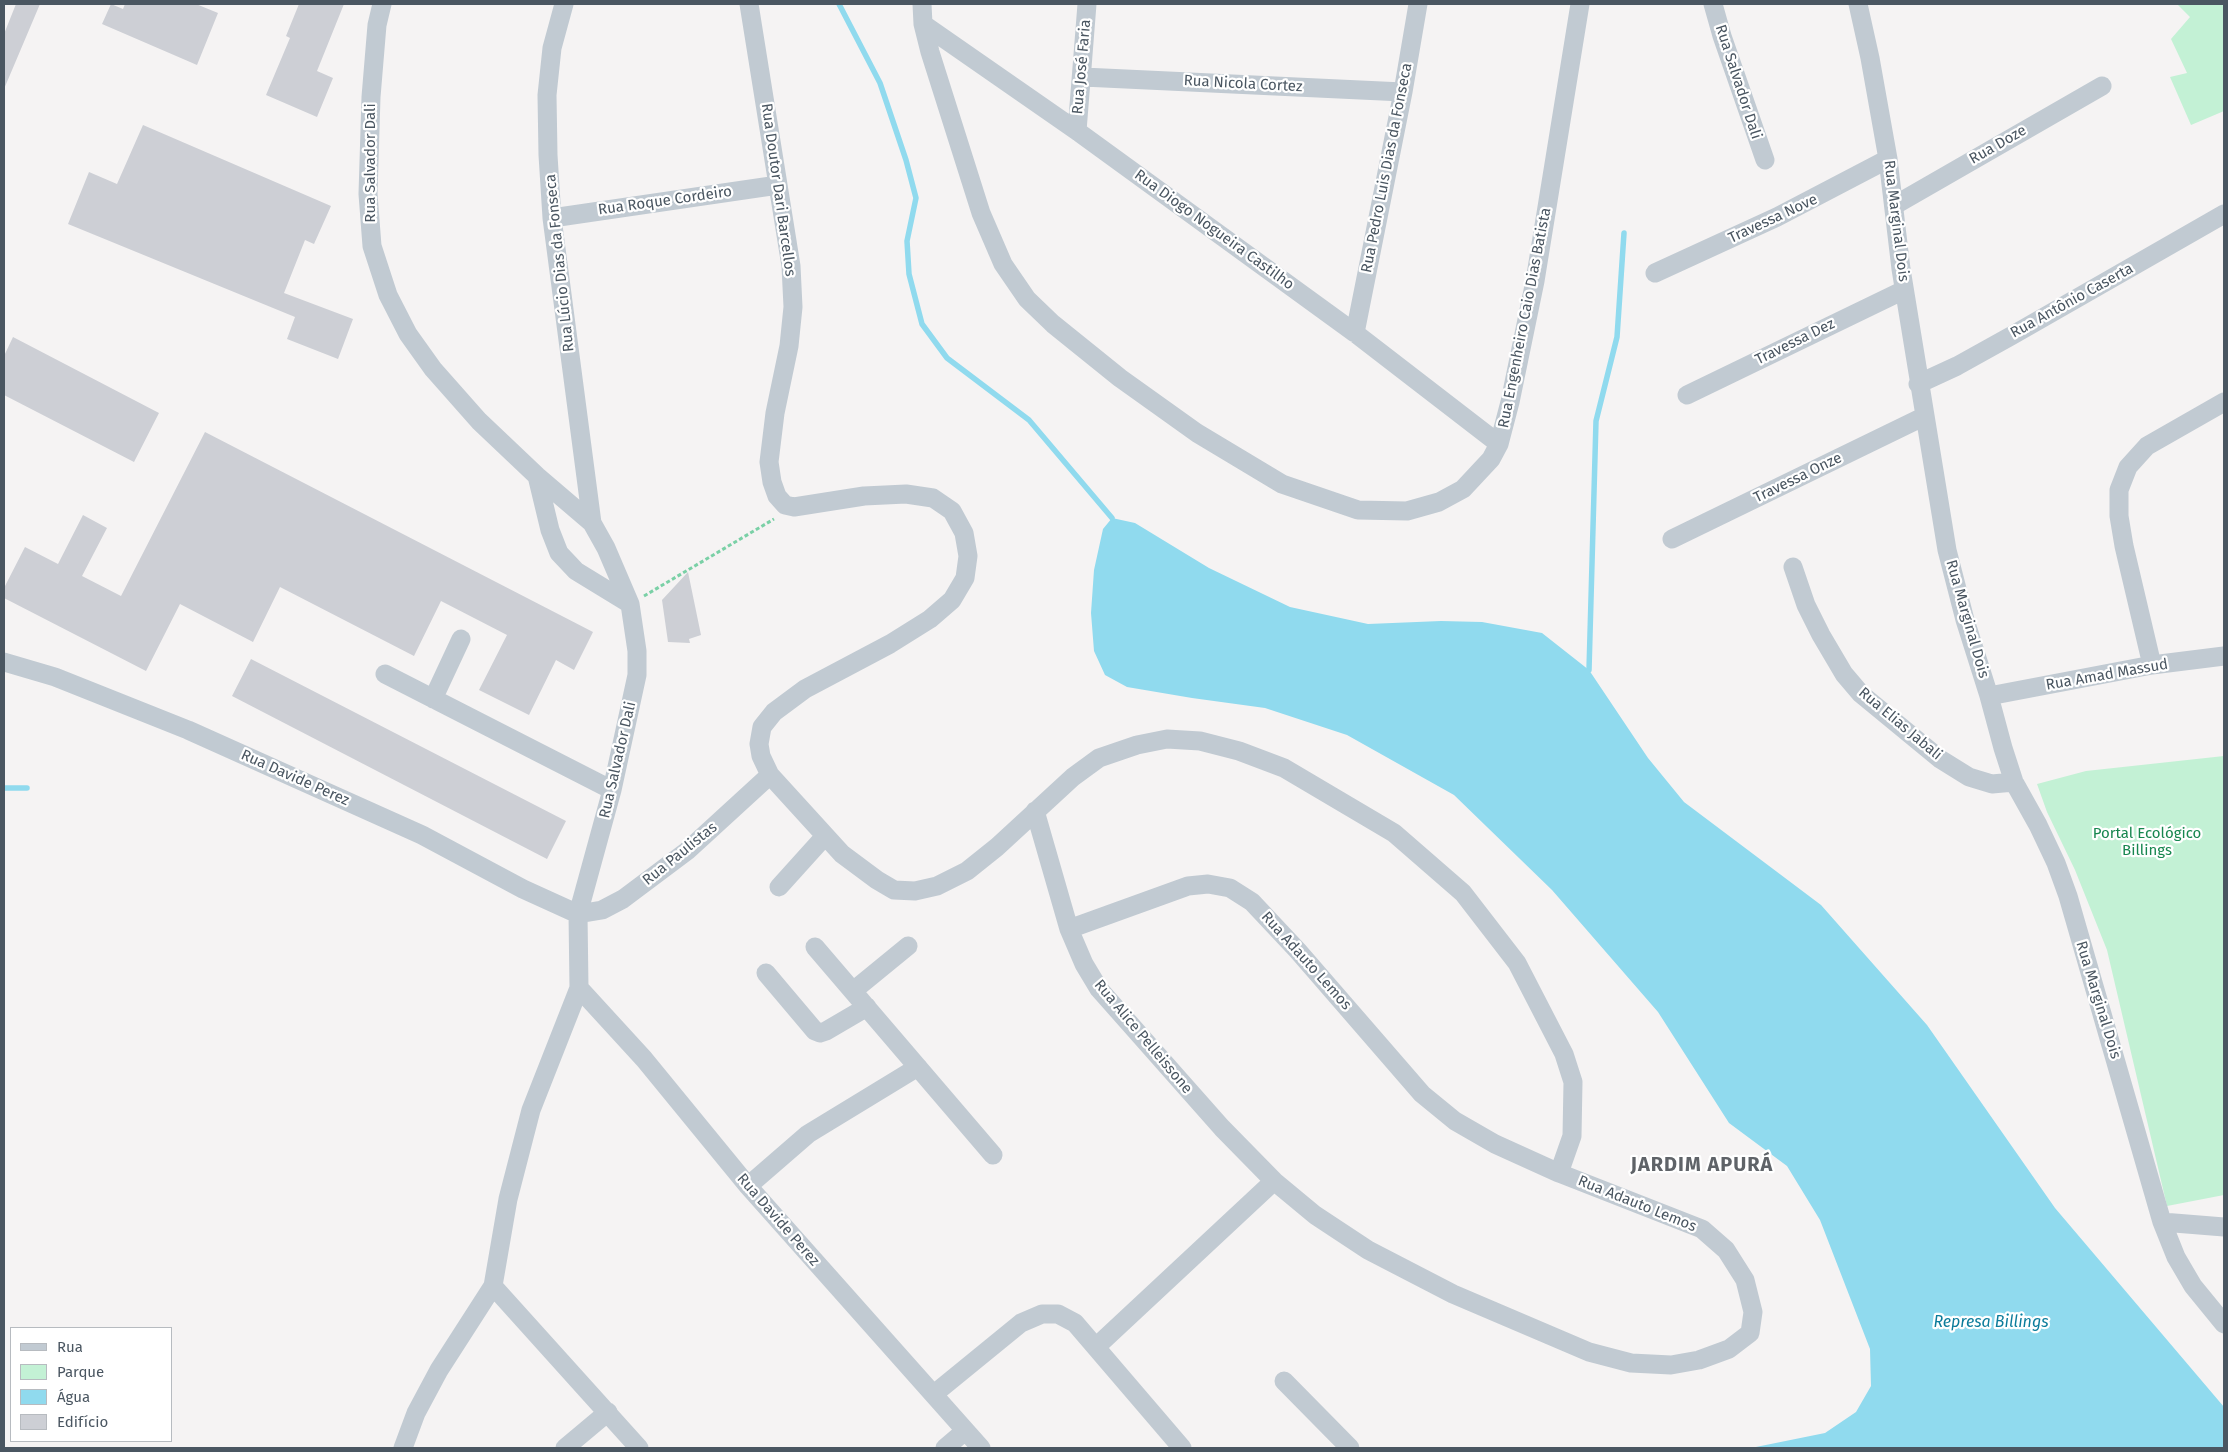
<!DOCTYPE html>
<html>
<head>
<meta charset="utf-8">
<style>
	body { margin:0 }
	#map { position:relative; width:2228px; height:1452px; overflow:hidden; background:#f5f3f3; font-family:"Fira Sans",sans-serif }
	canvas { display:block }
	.frame { position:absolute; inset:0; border:5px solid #4a5661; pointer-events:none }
	.legend { position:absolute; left:10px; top:1327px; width:162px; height:115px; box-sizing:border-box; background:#fff; border:1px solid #b7bbc0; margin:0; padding:6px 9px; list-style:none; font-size:15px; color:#4a5661 }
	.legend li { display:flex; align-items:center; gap:10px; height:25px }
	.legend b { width:25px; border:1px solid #b7bbc0 }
</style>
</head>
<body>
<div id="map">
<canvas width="2228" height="1452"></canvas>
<div class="frame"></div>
<ul class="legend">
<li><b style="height:6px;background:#c1cad2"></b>Rua</li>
<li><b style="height:14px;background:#c3f1d5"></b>Parque</li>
<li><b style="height:14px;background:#90daee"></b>Água</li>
<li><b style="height:14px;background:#cdcfd5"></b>Edifício</li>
</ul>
</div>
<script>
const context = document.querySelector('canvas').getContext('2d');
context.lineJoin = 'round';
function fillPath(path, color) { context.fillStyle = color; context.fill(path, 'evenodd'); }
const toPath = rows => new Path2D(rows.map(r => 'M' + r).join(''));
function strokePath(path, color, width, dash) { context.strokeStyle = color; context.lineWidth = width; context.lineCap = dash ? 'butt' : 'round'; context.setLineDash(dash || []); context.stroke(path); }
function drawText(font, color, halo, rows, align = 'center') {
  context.font = font + ' "Fira Sans",sans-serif'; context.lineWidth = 4.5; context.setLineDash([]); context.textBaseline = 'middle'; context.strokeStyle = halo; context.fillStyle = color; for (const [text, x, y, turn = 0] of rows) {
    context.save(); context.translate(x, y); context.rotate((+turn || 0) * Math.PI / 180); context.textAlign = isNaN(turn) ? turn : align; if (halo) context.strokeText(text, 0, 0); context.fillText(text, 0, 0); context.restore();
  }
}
const green = toPath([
	[2177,4,2224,4,2224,111,2191,125,2170,77,2187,73,2171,39,2190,17],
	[2224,756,2224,1195,2167,1206,2107,950,2075,870,2047,812,2037,784,2086,771]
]);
const water = toPath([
	[1112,518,1135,523,1209,568,1290,607,1368,624,1441,621,1482,622,1542,633,1589,670,1648,758,1684,802,1821,905,1927,1025,2055,1208,2224,1407,2224,1448,1751,1448,1825,1433,1856,1412,1871,1386,1870,1349,1820,1220,1787,1166,1729,1123,1658,1012,1552,890,1454,795,1347,735,1265,708,1192,698,1127,687,1105,675,1094,651,1091,613,1094,570,1103,529]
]);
const stream = toPath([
	[839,4,880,83,906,160,916,198,907,241,909,274,922,324,947,358,1029,420,1112,518],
	[1589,670,1596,421,1617,337,1624,233],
	[4,788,27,788]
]);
const building = toPath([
	[16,4,40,4,4,89,4,34],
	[111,4,123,9,125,4,196,4,218,13,197,65,102,24],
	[299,4,344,4,317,71,333,78,317,117,266,95,290,38,286,36],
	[143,125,331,206,314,244,305,240,284,293,353,319,338,359,287,339,295,317,68,224,89,172,117,184],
	[13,337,159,413,134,462,4,395,4,356],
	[205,432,593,632,574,670,556,660,529,715,479,690,507,635,441,601,414,656,280,587,253,642,180,604,146,671,4,598,4,588,25,547,58,564,83,515,107,528,82,576,121,596],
	[688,572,701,635,689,639,690,643,668,642,662,600],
	[251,659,566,821,547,859,232,696]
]);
const path = toPath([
	[644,596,774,519]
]);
const minor = toPath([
	[382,4,377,25,371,97,368,194,372,246,388,295,408,334,433,369,479,421,537,476,592,523,606,548,630,604,637,651,637,675,612,790,578,914,579,988,531,1110,508,1199,493,1286,439,1370,416,1413,403,1448],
	[564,4,552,48,547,95,548,155,552,218,592,523],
	[749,4,791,266,793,307,789,346,775,413,769,462,772,482,777,496,785,505,794,507,864,496,906,494,933,498,952,511,964,533,968,556,965,578,952,600,930,619,890,644,805,689,774,712,762,727,759,744,761,756,770,775,842,854,877,880,894,890,915,891,937,886,967,871,997,847,1073,777,1099,758,1137,745,1167,739,1200,741,1239,751,1284,768,1394,833,1463,893,1517,963,1564,1054,1573,1082,1572,1136,1559,1173],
	[922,4,923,24,930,52,981,213,1003,264,1027,299,1053,324,1120,378,1197,433,1282,484,1358,510,1407,511,1439,502,1463,489,1491,459,1499,444,1510,402,1535,281,1580,4],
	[1713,4,1722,36,1765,160],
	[1858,4,1870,58,1888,159,1901,269,1947,550,1965,620,1989,696,2003,748,2014,782,2038,825,2056,863,2068,896,2162,1222,2224,1227],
	[923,24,1077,131,1355,333,1499,444],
	[1083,77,1403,92],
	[1077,131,1087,4],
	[1895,205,2102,86],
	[552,218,778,185],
	[1655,273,1777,217,1888,159],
	[1355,333,1403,92,1418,4],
	[1918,384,1957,366,2011,336,2224,214],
	[1687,395,1904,290],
	[537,476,550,530,559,553,576,571,630,604],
	[1672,539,1925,416],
	[1793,567,1806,605,1821,635,1844,674,1861,694,1940,759,1969,777,1992,784,2014,782],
	[4,662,55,677,188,730,422,835,523,889,578,914],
	[2152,665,2124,546,2119,516,2119,490,2128,467,2147,446,2224,402],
	[385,674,612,790],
	[1989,696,2152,665,2224,656],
	[433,699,461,639],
	[1035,811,1069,929,1084,964,1099,989,1222,1128,1274,1181],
	[779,887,825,836],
	[578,914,602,910,623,899,687,851,770,775],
	[1069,929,1188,886,1208,884,1230,888,1252,902,1298,951,1422,1094,1455,1121,1495,1144,1559,1173,1702,1229,1726,1250,1745,1280,1753,1312,1750,1333,1729,1349,1699,1360,1671,1365,1631,1363,1589,1352,1453,1294,1368,1250,1315,1215,1274,1181,1096,1347],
	[815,947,993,1155],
	[766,973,815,1031,820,1033,826,1031,867,1007],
	[579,988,644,1059,748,1186,981,1448],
	[853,991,908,946],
	[748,1186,808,1134,918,1067],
	[2162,1222,2176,1257,2193,1286,2224,1324],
	[493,1286,639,1448],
	[1284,1381,1350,1448],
	[934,1394,1021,1323,1042,1314,1058,1314,1075,1323,1182,1448],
	[565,1448,608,1412],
	[945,1448,965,1431]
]);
const streetNames = [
	["Rua José Faria",1082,67,-85],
	["Rua Salvador Dali",1738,82,72],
	["Rua Nicola Cortez",1243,84,3],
	["Rua Doze",1998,145,-30],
	["Rua Salvador Dali",371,163,-90],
	["Rua Pedro Luis Dias da Fonseca",1387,168,-79],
	["Rua Doutor Dari Barcellos",778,190,82],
	["Rua Roque Cordeiro",665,201,-8],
	["Travessa Nove",1773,219,-25],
	["Rua Marginal Dois",1896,221,83],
	["Rua Diogo Nogueira Castilho",1214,230,36],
	["Rua Lúcio Dias da Fonseca",560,263,-96],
	["Rua Antônio Caserta",2072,301,-29],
	["Rua Engenheiro Caio Dias Batista",1525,318,-79],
	["Travessa Dez",1795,342,-26],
	["Travessa Onze",1798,478,-26],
	["Rua Marginal Dois",1967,619,74],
	["Rua Amad Massud",2107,675,-10],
	["Rua Elias Jabali",1900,724,40],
	["Rua Salvador Dali",618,760,-77],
	["Rua Davide Perez",295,778,24],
	["Rua Paulistas",680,854,-39],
	["Rua Adauto Lemos",1306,961,48],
	["Rua Marginal Dois",2098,1000,73],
	["Rua Alice Pelleissone",1143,1037,50],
	["Rua Adauto Lemos",1637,1204,22],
	["Rua Davide Perez",778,1220,49]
];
const parkNames = [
	["Portal Ecológico",2147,834],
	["Billings",2147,851]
];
const waterNames = [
	["Represa Billings",1991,1323]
];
const districtNames = [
	["JARDIM APURÁ",1702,1165]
];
fillPath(green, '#c3f1d5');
fillPath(water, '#90daee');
strokePath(stream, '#90daee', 5.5);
fillPath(building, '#cdcfd5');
strokePath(path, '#7ad0a6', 3, [4, 2.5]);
strokePath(minor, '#c1cad2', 19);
drawText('15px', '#4a5661', '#fff', streetNames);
drawText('15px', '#17864f', '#fff', parkNames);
drawText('italic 16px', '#0c7c9b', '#fff', waterNames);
context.letterSpacing = '1px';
drawText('bold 20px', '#5f6368', '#fff', districtNames);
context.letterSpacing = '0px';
</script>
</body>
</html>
